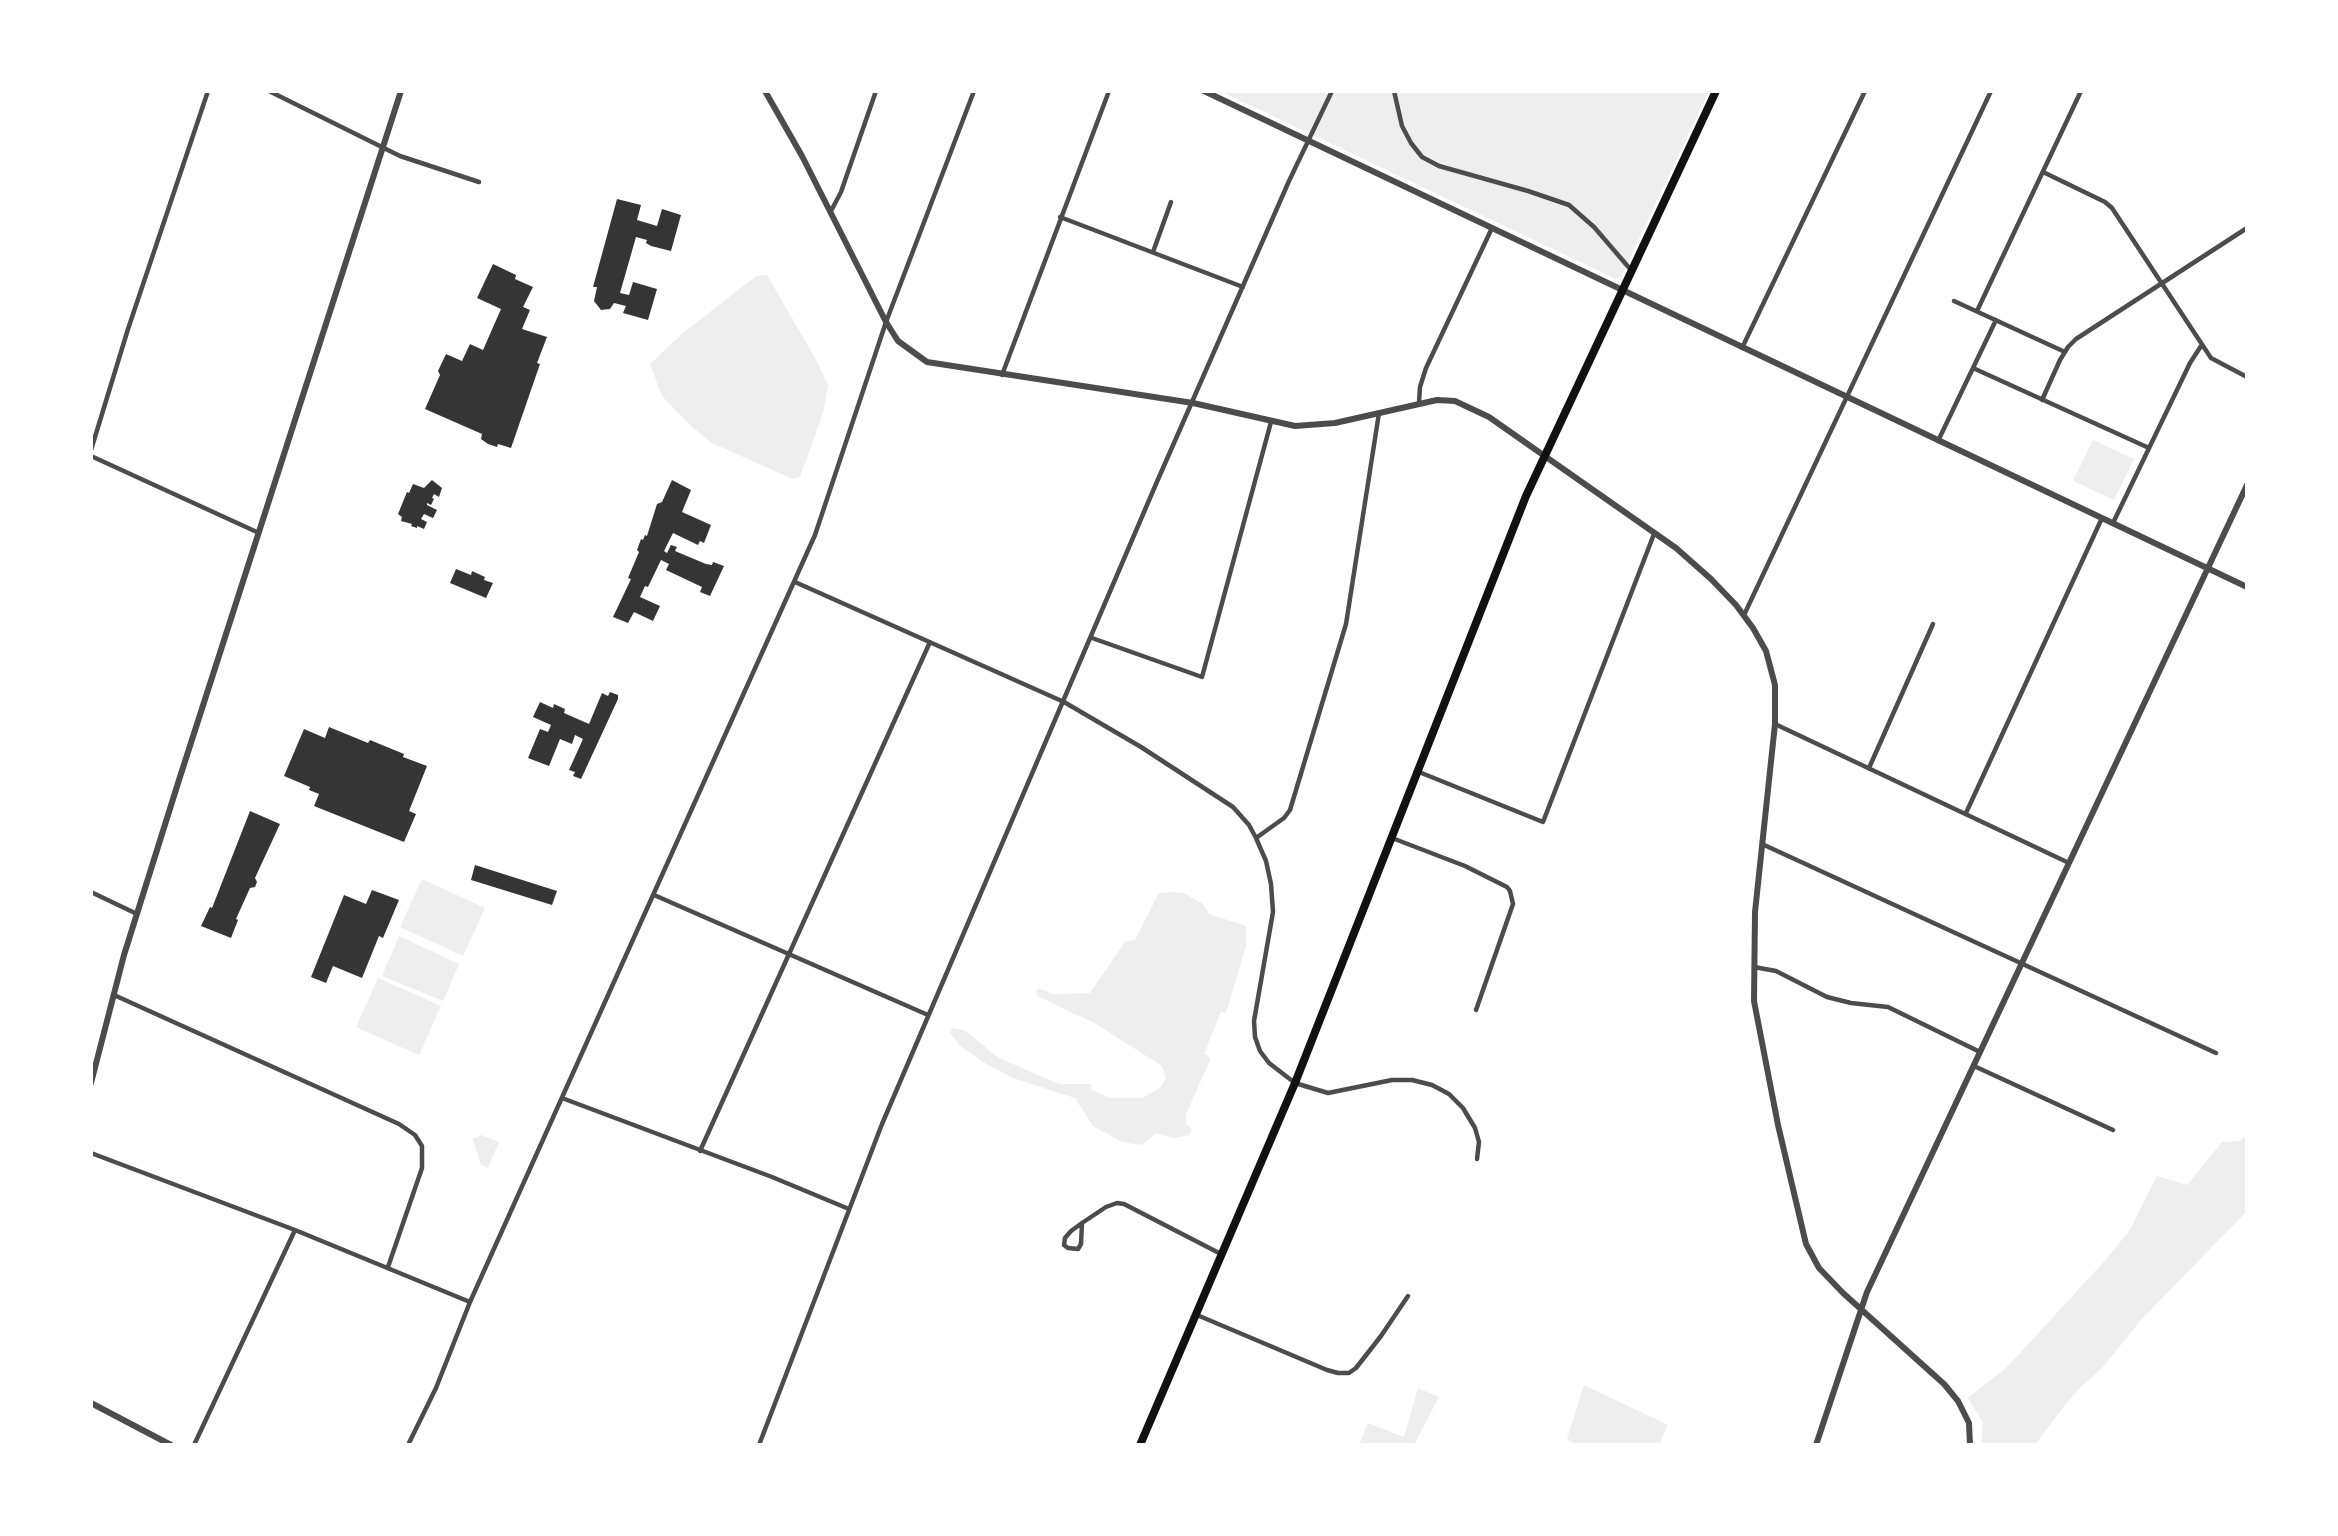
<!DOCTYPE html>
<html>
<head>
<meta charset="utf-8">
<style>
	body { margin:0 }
	#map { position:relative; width:2338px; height:1536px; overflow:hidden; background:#fff; font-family:Figtree,sans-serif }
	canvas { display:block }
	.frame { position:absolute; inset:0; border:93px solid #fff; pointer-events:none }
</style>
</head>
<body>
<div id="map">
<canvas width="2338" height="1536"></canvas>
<div class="frame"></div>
</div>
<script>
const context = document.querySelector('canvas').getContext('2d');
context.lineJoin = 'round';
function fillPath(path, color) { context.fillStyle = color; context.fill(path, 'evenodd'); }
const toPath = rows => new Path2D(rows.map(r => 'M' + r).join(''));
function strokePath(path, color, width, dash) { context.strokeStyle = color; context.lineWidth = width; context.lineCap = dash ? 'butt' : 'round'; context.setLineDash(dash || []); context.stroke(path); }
const green = toPath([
	[1220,91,1709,91,1621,277,1616,279],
	[767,275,818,363,828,385,824,410,800,477,792,479,710,442,689,424,662,396,650,364,683,333,756,276],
	[2093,440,2134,459,2114,500,2073,481],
	[422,879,485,908,463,956,400,927],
	[1171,892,1183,893,1202,903,1209,914,1246,926,1246,946,1226,1013,1221,1012,1204,1054,1211,1058,1186,1114,1186,1124,1192,1129,1190,1135,1173,1138,1156,1133,1142,1145,1122,1142,1093,1126,1075,1098,1013,1078,988,1065,960,1046,950,1033,952,1028,964,1030,999,1058,1059,1084,1091,1084,1092,1090,1110,1098,1142,1098,1160,1088,1166,1078,1162,1066,1096,1024,1037,996,1036,991,1039,988,1053,994,1090,993,1125,942,1135,940,1159,893],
	[399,936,459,964,443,1001,382,976],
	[378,978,441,1006,419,1055,356,1027],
	[481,1135,499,1142,488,1168,481,1165,473,1139],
	[2247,1135,2247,1211,2141,1320,2103,1367,2081,1387,2064,1406,2035,1445,1981,1445,1983,1423,1968,1398,2007,1367,2101,1265,2130,1230,2157,1176,2187,1185,2222,1142,2240,1141],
	[1584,1385,1668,1425,1659,1445,1577,1445,1567,1439],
	[1418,1388,1439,1397,1414,1445,1359,1445,1368,1423,1404,1437]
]);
const building = toPath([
	[617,199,641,205,637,220,657,226,662,209,681,215,671,251,651,246,646,243,647,240,636,237,620,293,629,295,633,282,657,289,648,320,623,313,626,306,614,303,610,309,601,310,594,301,597,287,593,287],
	[493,264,516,275,515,279,533,287,523,307,530,310,522,329,547,337,537,363,540,364,511,448,498,444,497,447,488,444,481,439,482,434,425,409,440,375,438,371,446,354,462,361,470,344,483,350,501,309,477,298],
	[432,480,442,488,439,497,434,494,432,498,434,499,431,505,427,503,427,505,437,510,433,518,424,514,421,519,427,522,424,529,417,526,417,528,411,526,412,524,401,521,402,517,398,514,407,492,409,493,413,484,424,488],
	[672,480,691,490,682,512,711,525,704,543,700,541,698,545,673,533,664,551,667,553,671,545,677,547,675,551,706,564,712,565,713,562,724,566,710,596,700,592,702,587,666,570,669,564,661,560,648,587,645,586,640,597,660,606,653,621,634,612,628,623,613,617,631,579,628,578,639,552,637,550,641,539,643,540,645,535,647,536,657,504,662,502],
	[456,569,471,575,472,571,485,577,484,580,493,583,486,598,450,583],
	[610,692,618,695,618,699,581,779,573,776,575,772,569,770,583,739,575,735,572,744,560,739,549,766,528,758,540,729,548,732,551,725,533,717,540,702,553,708,554,704,565,709,564,713,589,724,602,693,608,696],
	[329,727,368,743,370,740,404,754,403,757,427,766,409,811,416,814,404,842,314,806,319,794,309,790,310,787,284,776,304,729,325,738],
	[250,811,280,824,255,878,257,882,255,887,250,888,236,919,238,920,231,938,201,926,210,907,212,908],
	[475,865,557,891,552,905,471,880],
	[372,890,399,900,383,938,379,936,362,978,333,966,326,983,311,977,344,895,366,904]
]);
const minor = toPath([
	[269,91,400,156,479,182],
	[1394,91,1402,126,1411,143,1422,157,1439,166,1528,191,1569,205,1594,227,1631,270],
	[2043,172,2105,202,2112,208,2211,358,2247,377],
	[831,211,841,192,876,91],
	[1060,217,1243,287],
	[1153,252,1171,202],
	[1954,301,2065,352],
	[1977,311,2081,91],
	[1742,348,1865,91],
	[1973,368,2149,448],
	[1002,375,1109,91],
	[2042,400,2060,360,2068,347,2076,339,2247,228],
	[1419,403,1420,387,1426,368,1492,228],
	[1938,441,1996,320],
	[91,450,128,329,208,91],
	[91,456,259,533],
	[2113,523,2190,363,2201,346],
	[795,582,1064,702,1141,747,1233,807,1249,825,1256,838,1266,861,1271,884,1273,912,1254,1021,1255,1037,1260,1051,1269,1063,1295,1083,1328,1093,1392,1080,1412,1080,1432,1085,1449,1094,1463,1108,1475,1128,1479,1142,1477,1159],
	[1744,615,1991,91],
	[1092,638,1202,677,1271,422],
	[1775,724,2069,863],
	[1869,768,1933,624],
	[1419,772,1543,822,1654,534],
	[1966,813,2102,518],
	[1256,838,1284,818,1290,810,1346,624,1379,413],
	[1392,838,1465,866,1507,887,1510,891,1513,904,1476,1010],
	[1762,844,2216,1053],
	[91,892,137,914],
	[654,895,928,1015],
	[1754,967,1776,971,1827,997,1851,1003,1888,1007,1980,1052],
	[114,995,399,1124,415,1135,422,1146,422,1168,388,1267],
	[1974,1066,2113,1130],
	[562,1098,772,1177,849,1209],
	[700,1151,930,642],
	[91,1153,295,1230,470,1302],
	[1082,1223,1081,1244,1078,1249,1068,1248,1064,1245,1065,1238,1071,1231,1082,1223,1106,1207,1117,1203,1124,1204,1221,1254],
	[1197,1315,1327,1370,1338,1373,1349,1373,1356,1368,1381,1336,1408,1296],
	[194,1445,295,1230],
	[408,1445,436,1388,470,1302,815,535,886,322,974,91],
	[759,1445,882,1124,1156,484,1289,181,1332,91]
]);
const tertiary = toPath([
	[765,91,802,156,886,322,898,341,927,362,1193,403,1295,426,1335,423,1437,400,1455,401,1489,417,1676,548,1711,579,1736,605,1753,628,1766,651,1775,685,1775,724,1755,912,1754,1001,1778,1125,1806,1244,1819,1268,1843,1293,1944,1384,1958,1401,1969,1423,1970,1445],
	[1204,91,2247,587],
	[91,1083,124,955,179,780,401,91],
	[91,1403,171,1445],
	[1816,1445,1867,1292,2247,485]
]);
const trunk = toPath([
	[1140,1445,1295,1083,1526,496,1716,91]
]);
fillPath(green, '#eee');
fillPath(building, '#353535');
strokePath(minor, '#4c4c4c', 4.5);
strokePath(tertiary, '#4c4c4c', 6);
strokePath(trunk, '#111', 8);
</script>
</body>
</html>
